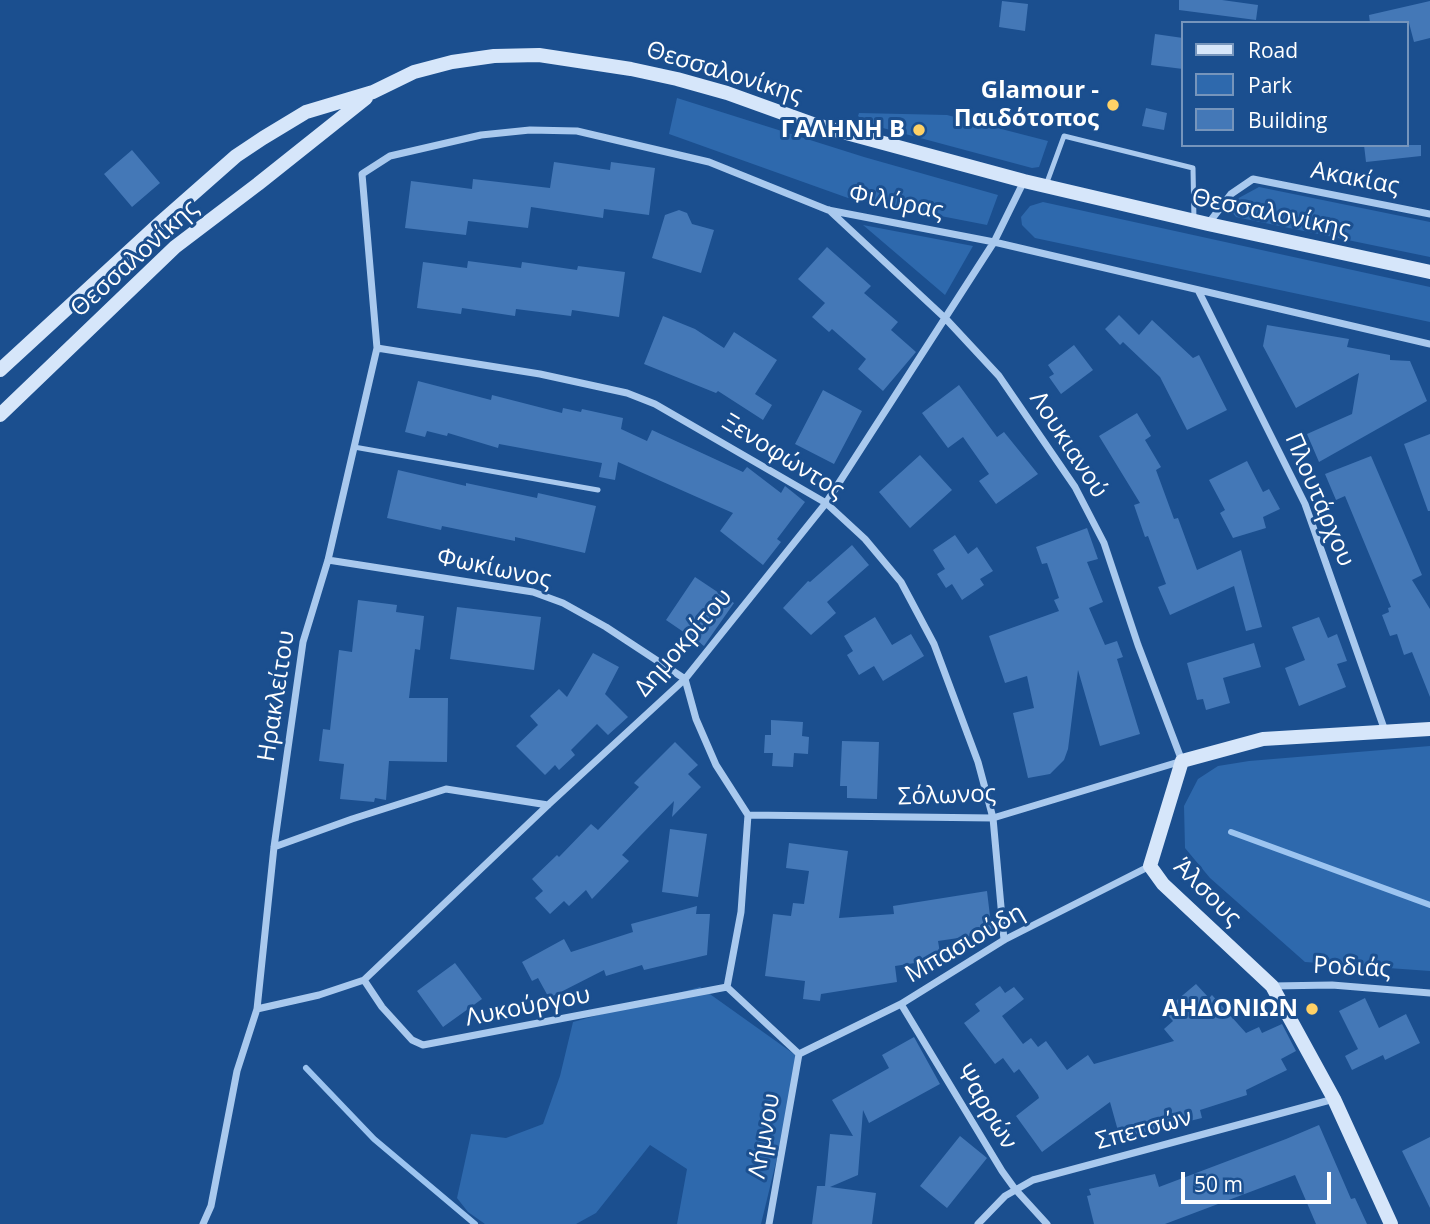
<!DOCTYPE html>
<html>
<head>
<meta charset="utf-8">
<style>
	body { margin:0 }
	#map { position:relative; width:1430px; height:1224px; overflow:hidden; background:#1b4f8f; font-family:"Open Sans",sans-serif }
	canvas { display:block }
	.legend { position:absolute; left:1181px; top:21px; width:228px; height:126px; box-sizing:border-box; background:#1b4f8f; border:2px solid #7695bc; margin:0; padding:9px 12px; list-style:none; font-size:21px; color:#fff }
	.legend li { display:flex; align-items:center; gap:14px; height:35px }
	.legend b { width:35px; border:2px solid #7695bc }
	.scale { position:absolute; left:1181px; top:1172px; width:150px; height:32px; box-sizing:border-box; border:4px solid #fff; border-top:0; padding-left:9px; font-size:21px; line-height:24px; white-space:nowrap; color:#fff; -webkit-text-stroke:5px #1b4f8f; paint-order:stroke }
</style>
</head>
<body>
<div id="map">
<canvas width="1430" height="1224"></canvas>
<ul class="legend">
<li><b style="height:9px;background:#d6e6fa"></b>Road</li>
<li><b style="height:19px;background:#2e69ad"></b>Park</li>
<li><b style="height:19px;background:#4478b7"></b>Building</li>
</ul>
<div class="scale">50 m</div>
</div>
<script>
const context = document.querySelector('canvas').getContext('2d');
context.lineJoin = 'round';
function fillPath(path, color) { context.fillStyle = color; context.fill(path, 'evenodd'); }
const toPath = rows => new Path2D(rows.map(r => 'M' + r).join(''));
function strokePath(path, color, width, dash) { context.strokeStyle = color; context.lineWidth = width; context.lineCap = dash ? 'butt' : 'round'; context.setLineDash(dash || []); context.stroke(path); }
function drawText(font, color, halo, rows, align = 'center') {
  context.font = font + ' "Open Sans",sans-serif'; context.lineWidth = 6; context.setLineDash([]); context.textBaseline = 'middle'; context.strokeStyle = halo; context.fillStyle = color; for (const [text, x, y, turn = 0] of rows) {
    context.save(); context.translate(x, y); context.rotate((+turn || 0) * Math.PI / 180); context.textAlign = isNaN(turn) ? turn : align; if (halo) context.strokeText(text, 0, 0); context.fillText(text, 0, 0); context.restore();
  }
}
const green = toPath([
	[677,98,864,157,998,195,987,225,848,198,669,134],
	[859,113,947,115,1048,141,1039,167,1032,168,868,124,858,116],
	[1259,187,1430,222,1430,257,1236,217,1231,211,1235,200],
	[1043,202,1430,287,1430,322,1035,238,1022,225,1021,217,1030,206],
	[863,225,973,246,945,295],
	[1430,746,1430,971,1305,962,1210,878,1185,848,1184,806,1198,779,1218,766,1249,761],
	[700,987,801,1059,761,1224,677,1224,687,1169,650,1145,596,1213,576,1224,485,1224,468,1212,457,1198,471,1134,506,1138,543,1124,560,1076,573,1022]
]);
const stream = toPath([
	[1231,832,1430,905],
	[306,1068,374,1139,475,1224]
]);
const building = toPath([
	[1179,0,1222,0,1258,5,1256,20,1179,10],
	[1002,1,1028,4,1025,31,999,27],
	[1430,1,1430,38,1414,42,1409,23,1370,23,1369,15],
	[1155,34,1183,38,1183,69,1151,65],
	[1146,108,1167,113,1164,130,1142,126],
	[1364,145,1421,145,1421,156,1366,162],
	[132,150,160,183,132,207,104,174],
	[554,162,610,170,611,162,655,168,649,215,604,209,603,218,531,207,528,228,468,221,466,235,405,228,411,181,472,189,473,179,550,188],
	[679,210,687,213,692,224,714,230,701,273,652,258,665,215],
	[827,247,871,286,864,293,898,322,891,330,916,352,883,391,858,369,866,359,832,329,829,332,812,317,825,303,798,279],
	[468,261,521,268,522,262,577,270,578,266,625,272,619,317,572,310,571,316,516,309,515,316,462,308,461,314,417,308,423,262,467,268],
	[1119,315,1139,335,1152,320,1193,358,1199,355,1227,410,1187,430,1160,377,1123,342,1120,345,1105,329],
	[663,316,695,329,724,348,734,332,777,360,755,394,772,405,763,420,718,391,716,393,644,364],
	[1267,325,1349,339,1347,347,1390,355,1390,360,1410,361,1427,401,1319,462,1307,434,1352,414,1359,373,1296,408,1263,346],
	[1074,345,1093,370,1061,394,1049,377,1054,374,1048,365],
	[418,381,491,400,492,395,562,413,563,408,581,412,582,409,623,418,621,429,647,441,652,430,743,472,747,467,781,493,785,486,805,502,777,539,781,542,763,565,720,531,733,513,618,462,615,480,599,477,602,463,499,444,498,448,448,433,447,436,427,431,425,437,405,432],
	[959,385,997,437,1004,432,1038,474,996,504,979,481,989,474,963,437,948,448,922,413],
	[823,390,862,411,834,464,795,444],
	[1137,413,1151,436,1145,440,1161,467,1156,470,1174,519,1178,518,1197,570,1241,550,1262,627,1246,631,1234,586,1170,615,1158,587,1166,584,1148,536,1145,537,1134,505,1140,503,1099,436],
	[1430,434,1430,511,1428,511,1404,444],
	[920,455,952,490,910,528,879,492],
	[1371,456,1422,575,1412,580,1430,609,1430,697,1412,652,1404,655,1397,634,1390,636,1382,615,1389,612,1388,608,1391,607,1345,496,1336,500,1325,474],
	[1247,461,1263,492,1269,489,1280,509,1263,517,1266,528,1233,538,1220,513,1225,510,1209,480],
	[398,470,466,486,466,483,537,498,538,493,596,506,585,553,515,537,515,541,442,526,441,530,387,518],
	[1087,528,1098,559,1087,562,1103,602,1089,608,1105,645,1117,641,1123,657,1117,659,1140,734,1100,746,1078,670,1068,749,1064,760,1050,774,1028,778,1013,713,1034,708,1027,676,1005,683,989,636,1059,611,1054,600,1059,598,1047,563,1042,564,1036,547],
	[955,535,968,554,977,547,993,571,980,579,984,585,962,600,952,584,946,588,937,574,945,569,933,550],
	[852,545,869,565,827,602,836,613,811,635,783,608,808,581,810,582],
	[695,577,734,603,704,646,666,620],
	[358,600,397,605,396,612,424,616,420,650,415,649,409,698,448,698,447,762,389,761,386,800,375,798,374,802,340,799,344,764,319,761,323,729,330,730,339,650,352,652],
	[457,607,541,617,534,670,450,659],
	[875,617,892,645,911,634,924,656,883,681,874,666,859,675,847,655,853,651,844,636],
	[1319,617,1328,638,1337,634,1347,661,1337,664,1346,687,1299,706,1285,668,1305,660,1292,627],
	[1254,643,1261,667,1223,678,1230,703,1206,710,1203,699,1197,700,1187,663],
	[593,653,619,667,605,694,628,717,608,735,597,724,571,750,575,755,559,770,555,765,545,775,516,746,538,725,530,716,559,689,567,697],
	[771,720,803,722,802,736,809,737,808,754,794,753,793,767,772,766,773,753,764,753,765,735,771,735],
	[842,741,879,742,877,799,847,798,847,786,840,786],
	[675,742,698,765,688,774,701,787,672,817,674,801,640,836,622,855,629,861,592,899,586,890,569,906,564,901,550,914,535,898,543,891,532,879,557,855,559,857,591,824,598,830,639,787,634,783],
	[670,829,707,834,698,897,662,892],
	[789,843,848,851,839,918,894,914,893,906,987,891,992,933,938,941,941,959,895,966,897,982,821,994,820,1001,803,999,805,981,765,976,773,914,791,916,793,903,804,904,809,871,786,868],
	[697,906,696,914,710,914,707,955,644,970,642,965,606,976,604,970,549,998,538,978,532,981,522,962,564,939,571,952,633,932,631,924],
	[455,963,482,999,443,1027,417,991],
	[1196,984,1209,998,1212,995,1246,1033,1259,1027,1262,1033,1282,1024,1296,1051,1281,1059,1287,1070,1246,1090,1247,1095,1200,1110,1202,1118,1120,1138,1110,1102,1042,1152,1016,1116,1039,1098,1038,1095,1019,1069,1014,1073,1003,1058,995,1064,964,1023,980,1011,975,1004,1000,986,1005,993,1014,987,1024,999,1002,1016,1023,1044,1031,1038,1038,1047,1046,1041,1067,1070,1088,1055,1094,1064,1174,1041,1164,1029,1173,1021,1164,1011],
	[1365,998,1379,1028,1406,1014,1420,1043,1385,1060,1383,1055,1352,1070,1345,1056,1358,1049,1339,1011],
	[914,1037,940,1084,869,1123,863,1110,858,1175,830,1187,876,1193,872,1224,812,1224,817,1186,825,1186,830,1134,853,1136,832,1100,889,1068,882,1055],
	[1319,1125,1351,1199,1355,1198,1367,1224,1316,1224,1295,1175,1165,1224,1094,1224,1087,1196,1091,1195,1089,1189,1155,1174,1159,1187,1286,1139],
	[960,1136,987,1158,947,1208,920,1186],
	[1430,1137,1430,1208,1402,1151]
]);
const lane = toPath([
	[1046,185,1064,136,1193,168,1194,221],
	[354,447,598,490]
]);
const street = toPath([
	[1208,224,1231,194,1253,179,1430,214],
	[1199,292,1305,504,1385,731],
	[377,348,540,374,627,393,655,404,826,503,865,539,901,582,934,644,978,762,993,818,1004,940],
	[328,560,533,592,563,603,606,627,685,679,696,719,716,765,748,815,741,912,727,987],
	[748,815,993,818,1182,761,1138,645,1104,543,1075,487,999,376,946,319,829,210],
	[274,847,352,819,446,789,548,805],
	[364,980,382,1007,412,1040,423,1045,727,987],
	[1273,986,1332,985,1430,993],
	[727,987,799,1054],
	[901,1004,1002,1171,1015,1189,1047,1224],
	[257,1009,319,995,364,980,548,805,685,679,826,503,994,242,1024,181],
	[799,1054,901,1004,1004,940,1150,866],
	[203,1224,211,1206,237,1071,257,1009,274,847,303,642,328,560,377,348,362,174,390,156,481,135,530,130,577,131,709,162,828,210,994,242,1430,344],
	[769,1224,799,1054],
	[978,1224,1005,1196,1033,1180,1334,1099]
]);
const secondary = toPath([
	[0,370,160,223,236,156,263,138,306,112,373,92,414,72,452,62,494,56,539,55,631,69,677,79,727,93,813,124,1024,181,1208,224,1430,272],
	[0,415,175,247,258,184,366,98],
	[1391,1224,1334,1099,1272,986,1163,884,1150,866,1182,761,1263,739,1430,729]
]);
const markers = [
	[1113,105,7,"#ffd166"],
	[919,130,7,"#ffd166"],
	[1312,1009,7,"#ffd166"]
];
const streetNames = [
	["Θεσσαλονίκης",724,73,17],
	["Ακακίας",1355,179,11],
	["Φιλύρας",896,203,11],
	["Θεσσαλονίκης",1271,214,12],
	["Θεσσαλονίκης",135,259,-42],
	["Λουκιανού",1068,445,57],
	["Ξενοφώντος",783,457,32],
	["Πλουτάρχου",1319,500,67],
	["Φωκίωνος",494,569,12],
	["Δημοκρίτου",684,643,-49],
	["Ηρακλείτου",277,696,-81],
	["Σόλωνος",947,796,-2],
	["Άλσους",1207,893,45],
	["Μπασιούδη",965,944,-30],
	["Ροδιάς",1352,968,3],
	["Λυκούργου",528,1007,-11],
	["Ψαρρών",986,1107,59],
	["Σπετσών",1144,1130,-15],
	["Λήμνου",765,1136,-80]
];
const poiNames = [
	["Glamour -",1099,91],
	["Παιδότοπος",1099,119],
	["ΓΑΛΗΝΗ Β",905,130],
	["ΑΗΔΟΝΙΩΝ",1298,1009]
];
fillPath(green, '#2e69ad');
strokePath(stream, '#9cc4f0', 6);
fillPath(building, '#4478b7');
strokePath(lane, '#a9c9ee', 5);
strokePath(street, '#a9c9ee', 7);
strokePath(secondary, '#d6e6fa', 14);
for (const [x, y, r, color] of markers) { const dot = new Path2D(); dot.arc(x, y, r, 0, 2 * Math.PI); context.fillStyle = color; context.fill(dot); strokePath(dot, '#1b4f8f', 2.5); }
drawText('24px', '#fff', '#1b4f8f', streetNames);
drawText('bold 24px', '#fff', '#1b4f8f', poiNames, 'right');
</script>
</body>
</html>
